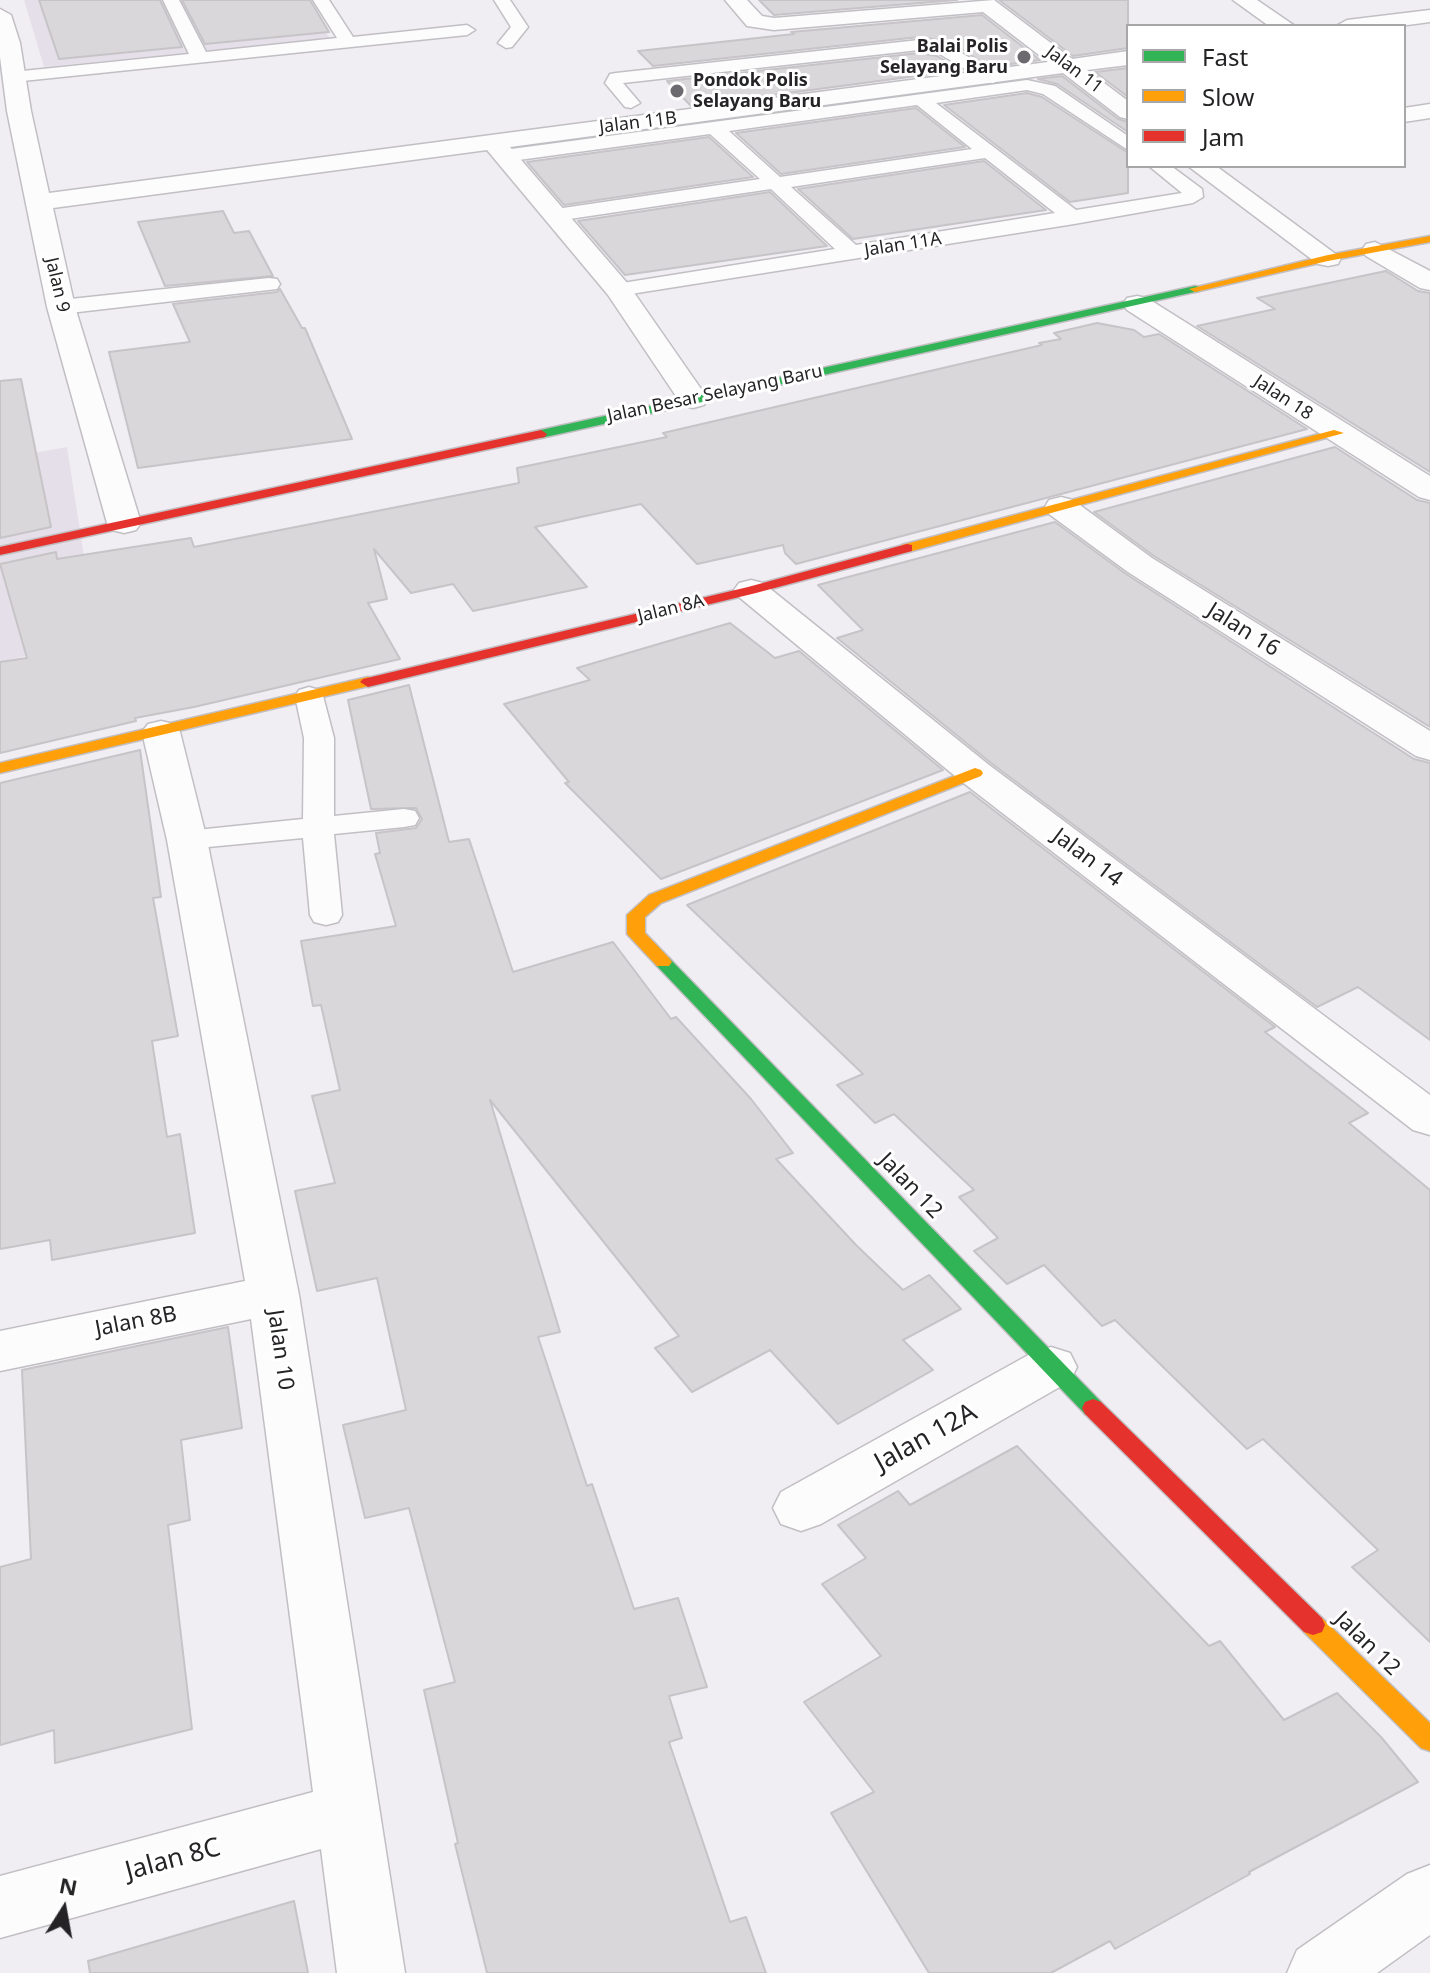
<!DOCTYPE html>
<html>
<head>
<meta charset="utf-8">
<style>
	body { margin:0 }
	#map { position:relative; width:1430px; height:1973px; overflow:hidden; background:#f1eef3; font-family:"Noto Sans",sans-serif }
	canvas { display:block }
	.legend { position:absolute; left:1126px; top:24px; width:280px; height:144px; box-sizing:border-box; background:#fff; border:2px solid #a8a7a8; margin:0; padding:10px 14px; list-style:none; font-size:24px; color:#252326 }
	.legend li { display:flex; align-items:center; gap:16px; height:40px }
	.legend b { width:40px; border:2px solid #a8a7a8 }
	.north { position:absolute; left:24px; top:1869px; width:80px; height:80px; -webkit-text-stroke:6px #fff; paint-order:stroke; rotate:11deg; font-size:22px; font-weight:700; line-height:32px; text-align:center; color:#252326 }
	.north::after { content:''; display:block; margin:auto; width:28px; height:36px; background:#252326; clip-path:polygon(50% 0,100% 100%,50% 72%,0 100%) }
</style>
</head>
<body>
<div id="map">
<canvas width="1430" height="1973"></canvas>
<ul class="legend">
<li><b style="height:10px;background:#30b455"></b>Fast</li>
<li><b style="height:10px;background:#ff9f0a"></b>Slow</li>
<li><b style="height:10px;background:#e5322d"></b>Jam</li>
</ul>
<div class="north">N</div>
</div>
<script>
const context = document.querySelector('canvas').getContext('2d');
context.lineJoin = 'round';
function fillPath(path, color) { context.fillStyle = color; context.fill(path, 'evenodd'); }
const toPath = rows => new Path2D(rows.map(r => 'M' + r).join(''));
function strokePath(path, color, width, dash) { context.strokeStyle = color; context.lineWidth = width; context.lineCap = dash ? 'butt' : 'round'; context.setLineDash(dash || []); context.stroke(path); }
function drawText(font, color, halo, rows, align = 'center') {
  context.font = font + ' "Noto Sans",sans-serif'; context.lineWidth = 6; context.setLineDash([]); context.textBaseline = 'middle'; context.strokeStyle = halo; context.fillStyle = color; for (const [text, x, y, turn = 0] of rows) {
    context.save(); context.translate(x, y); context.rotate((+turn || 0) * Math.PI / 180); context.textAlign = isNaN(turn) ? turn : align; if (halo) context.strokeText(text, 0, 0); context.fillText(text, 0, 0); context.restore();
  }
}
const built = toPath([
	[24,0,306,0,330,39,44,67],
	[67,447,97,639,0,662,0,459]
]);
const building = toPath([
	[39,0,160,0,182,47,59,59,39,0],
	[182,0,310,0,329,32,205,44,182,0],
	[759,0,957,0,774,15,759,0],
	[999,0,1128,0,1128,48,1073,56,999,0],
	[982,15,1040,60,989,67,951,42,919,37,653,66,638,51,794,34,791,32,982,15],
	[919,53,937,56,961,70,691,106,667,81,919,53],
	[1128,68,1128,97,1095,72,1128,68],
	[1062,76,1118,119,1128,122,1128,132,1057,84,1038,79,1062,76],
	[1027,93,1042,97,1128,153,1128,193,1070,202,944,105,1027,93],
	[916,108,965,147,781,174,736,133,916,108],
	[709,137,753,177,564,205,527,162,709,137],
	[984,161,1046,210,853,239,798,189,984,161],
	[770,192,827,246,625,275,578,221,770,192],
	[223,211,234,233,249,231,273,276,165,286,138,222,223,211],
	[1386,271,1418,291,1430,293,1430,472,1197,326,1275,309,1257,298,1386,271],
	[280,289,302,328,305,328,352,439,138,468,109,352,190,342,173,304,277,292,280,289],
	[1097,323,1134,330,1144,337,1159,334,1307,429,796,564,785,553,783,545,697,564,641,504,535,527,587,587,473,611,453,584,411,593,374,549,387,599,368,603,400,659,194,707,135,718,136,721,0,753,0,662,27,658,0,564,56,552,57,559,191,538,194,547,519,483,517,468,667,437,663,433,1042,345,1039,343,1061,339,1054,333,1097,323],
	[21,379,51,527,0,538,0,381,21,379],
	[1335,447,1417,500,1430,503,1430,727,1154,556,1094,512,1335,447],
	[1055,522,1126,574,1414,759,1430,763,1430,1040,1358,987,1317,1007,991,763,837,638,863,630,818,585,1055,522],
	[730,623,775,658,799,651,943,770,661,879,565,783,569,782,504,704,590,680,577,668,730,623],
	[409,685,449,842,469,839,513,972,613,942,671,1019,676,1017,751,1099,793,1153,776,1159,856,1245,903,1290,929,1275,961,1309,903,1340,933,1370,838,1424,770,1350,692,1392,655,1348,679,1336,490,1100,560,1332,538,1337,587,1486,592,1484,634,1609,678,1598,707,1687,669,1696,682,1738,669,1742,730,1922,746,1917,766,1973,487,1973,455,1844,458,1843,424,1690,455,1682,409,1508,365,1518,343,1425,406,1410,377,1278,317,1291,295,1191,335,1183,312,1096,340,1090,321,1005,313,1006,301,941,396,926,375,854,380,853,376,833,416,828,422,819,416,808,371,809,348,700,409,685],
	[140,750,161,897,153,898,178,1036,152,1041,167,1137,180,1134,195,1233,52,1260,50,1240,0,1249,0,783,140,750],
	[970,792,1275,1027,1265,1032,1368,1113,1349,1123,1430,1190,1430,1642,1352,1567,1378,1550,1263,1439,1247,1449,1115,1320,1102,1326,1044,1265,1007,1284,974,1251,998,1238,959,1197,974,1190,894,1114,875,1123,837,1085,863,1074,687,905,970,792],
	[228,1327,242,1428,181,1440,190,1520,168,1525,192,1729,55,1763,54,1730,0,1745,0,1567,31,1559,22,1370,228,1327],
	[1017,1446,1209,1646,1220,1641,1284,1720,1337,1693,1381,1737,1418,1782,1249,1872,1250,1874,1115,1949,1110,1941,1051,1973,929,1973,831,1813,874,1792,804,1702,881,1656,822,1584,866,1558,838,1525,898,1491,910,1505,1017,1446],
	[294,1901,308,1973,90,1973,88,1961,294,1901]
]);
const lane = toPath([
	[163,0,179,0,206,52,337,38,313,0,329,0,353,37,467,25,475,30,467,35,13,82,4,77,13,72,189,54,163,0],
	[494,0,510,0,528,27,512,47,506,48,498,43,511,27,494,0],
	[919,40,949,45,1002,78,993,83,987,82,938,53,919,50,623,83,640,103,631,108,625,107,605,83,610,74,616,73,919,40],
	[1027,80,1055,86,1128,136,1128,150,1043,94,1027,90,936,103,1076,210,1182,193,1149,166,1171,166,1202,189,1203,197,1193,203,1074,224,618,296,610,295,607,290,610,285,835,249,771,189,556,221,546,215,556,209,760,179,710,134,504,162,495,156,504,150,1027,80],
	[917,105,972,149,780,177,729,131,917,105],
	[985,158,1055,213,856,245,791,187,985,158],
	[269,278,277,279,280,284,277,289,61,314,50,307,61,300,269,278],
	[309,687,319,690,323,696,334,738,334,816,404,809,415,811,419,818,415,825,404,827,334,834,342,915,338,922,326,925,314,922,310,915,303,838,187,849,176,847,171,840,176,833,187,831,303,819,304,738,295,696,299,690,309,687]
]);
const street = toPath([
	[725,0,747,0,762,16,774,18,994,0,1072,59,1128,51,1128,65,1087,70,1128,101,1128,119,1120,117,1063,73,510,147,628,284,708,399,704,405,693,408,682,405,608,295,487,150,53,208,75,307,141,523,136,530,124,533,112,530,107,523,47,307,7,111,0,57,0,9,11,15,20,43,31,111,49,193,1048,62,983,12,774,30,747,26,725,0],
	[1233,0,1257,0,1295,26,1269,26,1233,0],
	[1430,10,1430,22,1400,26,1336,26,1347,20,1430,10],
	[1430,104,1430,118,1404,122,1404,108,1430,104],
	[1188,166,1216,166,1341,258,1338,264,1328,266,1318,264,1188,166],
	[1375,242,1430,271,1430,290,1420,288,1366,256,1362,250,1366,244,1375,242],
	[1137,296,1147,298,1430,476,1430,500,1419,497,1127,310,1123,304,1127,298,1137,296],
	[1061,497,1073,500,1152,558,1430,731,1430,760,1416,756,1128,572,1049,514,1045,507,1049,500,1061,497],
	[751,580,763,583,989,765,1430,1095,1430,1135,1413,1130,961,781,739,597,734,590,739,583,751,580],
	[161,721,174,724,180,732,207,840,299,1295,405,1973,337,1973,321,1849,0,1938,0,1876,313,1792,251,1319,0,1371,0,1331,245,1281,167,840,142,732,148,724,161,721],
	[1051,1347,1070,1353,1077,1367,1070,1381,821,1524,801,1531,781,1524,773,1508,781,1492,1032,1353,1051,1347],
	[1430,1865,1430,1935,1377,1973,1287,1973,1297,1950,1407,1874,1430,1865]
]);
const fast = toPath([
	[1195,286,1199,287,1199,291,541,438,535,434,541,430,1195,286],
	[663,956,669,958,1101,1402,1104,1408,1101,1414,1093,1417,1085,1414,657,966,654,962,657,958,663,956]
]);
const slow = toPath([
	[1430,236,1430,242,1328,261,1195,292,1189,289,1328,255,1430,236],
	[1334,430,1344,433,912,551,907,552,900,548,902,545,1334,430],
	[368,677,373,679,373,685,0,773,0,763,368,677],
	[975,768,981,770,983,773,981,776,661,903,645,917,645,933,669,958,672,962,669,966,657,966,627,934,627,915,649,895,975,768],
	[1313,1615,1322,1618,1430,1723,1430,1751,1421,1748,1304,1632,1301,1625,1304,1618,1313,1615]
]);
const jam = toPath([
	[541,430,547,434,545,437,0,555,0,547,541,430],
	[907,544,912,545,912,551,756,593,368,687,360,682,363,679,748,587,907,544],
	[1093,1399,1101,1402,1322,1618,1325,1625,1322,1632,1313,1635,1304,1632,1085,1414,1082,1408,1085,1402,1093,1399]
]);
const markers = [
	[1024,57,8,"#6c6a6e"],
	[677,91,8,"#6c6a6e"]
];
const farPoinames = [
	["Balai Polis",1008,47],
	["Selayang Baru",1008,68],
	["Pondok Polis",693,81,"left"],
	["Selayang Baru",693,102,"left"]
];
const farStreetnames = [
	["Jalan 11",1074,70,37],
	["Jalan 11B",638,123,-7],
	["Jalan 11A",903,245,-9],
	["Jalan 9",57,285,77],
	["Jalan Besar Selayang Baru",715,394,-12],
	["Jalan 18",1283,398,33],
	["Jalan 8A",671,609,-14]
];
const streetNames = [
	["Jalan 16",1243,630,32],
	["Jalan 14",1087,858,37],
	["Jalan 12",910,1186,46],
	["Jalan 8B",136,1322,-11],
	["Jalan 10",280,1350,82],
	["Jalan 12",1367,1644,44]
];
const nearStreetnames = [
	["Jalan 12A",926,1438,-29],
	["Jalan 8C",173,1860,-15]
];
fillPath(built, '#e5dfe9');
fillPath(building, '#d9d7da');
strokePath(building, '#c6c4c7', 2);
strokePath(lane, '#c1bfc3', 3);
strokePath(street, '#c1bfc3', 3);
strokePath(fast, '#c1bfc3', 3);
strokePath(slow, '#c1bfc3', 3);
strokePath(jam, '#c1bfc3', 3);
fillPath(lane, '#fdfcfd');
fillPath(street, '#fdfcfd');
fillPath(fast, '#30b455');
fillPath(slow, '#ff9f0a');
fillPath(jam, '#e5322d');
for (const [x, y, r, color] of markers) { const dot = new Path2D(); dot.arc(x, y, r, 0, 2 * Math.PI); context.fillStyle = color; context.fill(dot); strokePath(dot, '#fff', 3); }
drawText('bold 18px', '#252326', '#fff', farPoinames, 'right');
drawText('18px', '#252326', '#fff', farStreetnames);
drawText('22px', '#252326', '#fff', streetNames);
drawText('26px', '#252326', '#fff', nearStreetnames);
</script>
</body>
</html>
